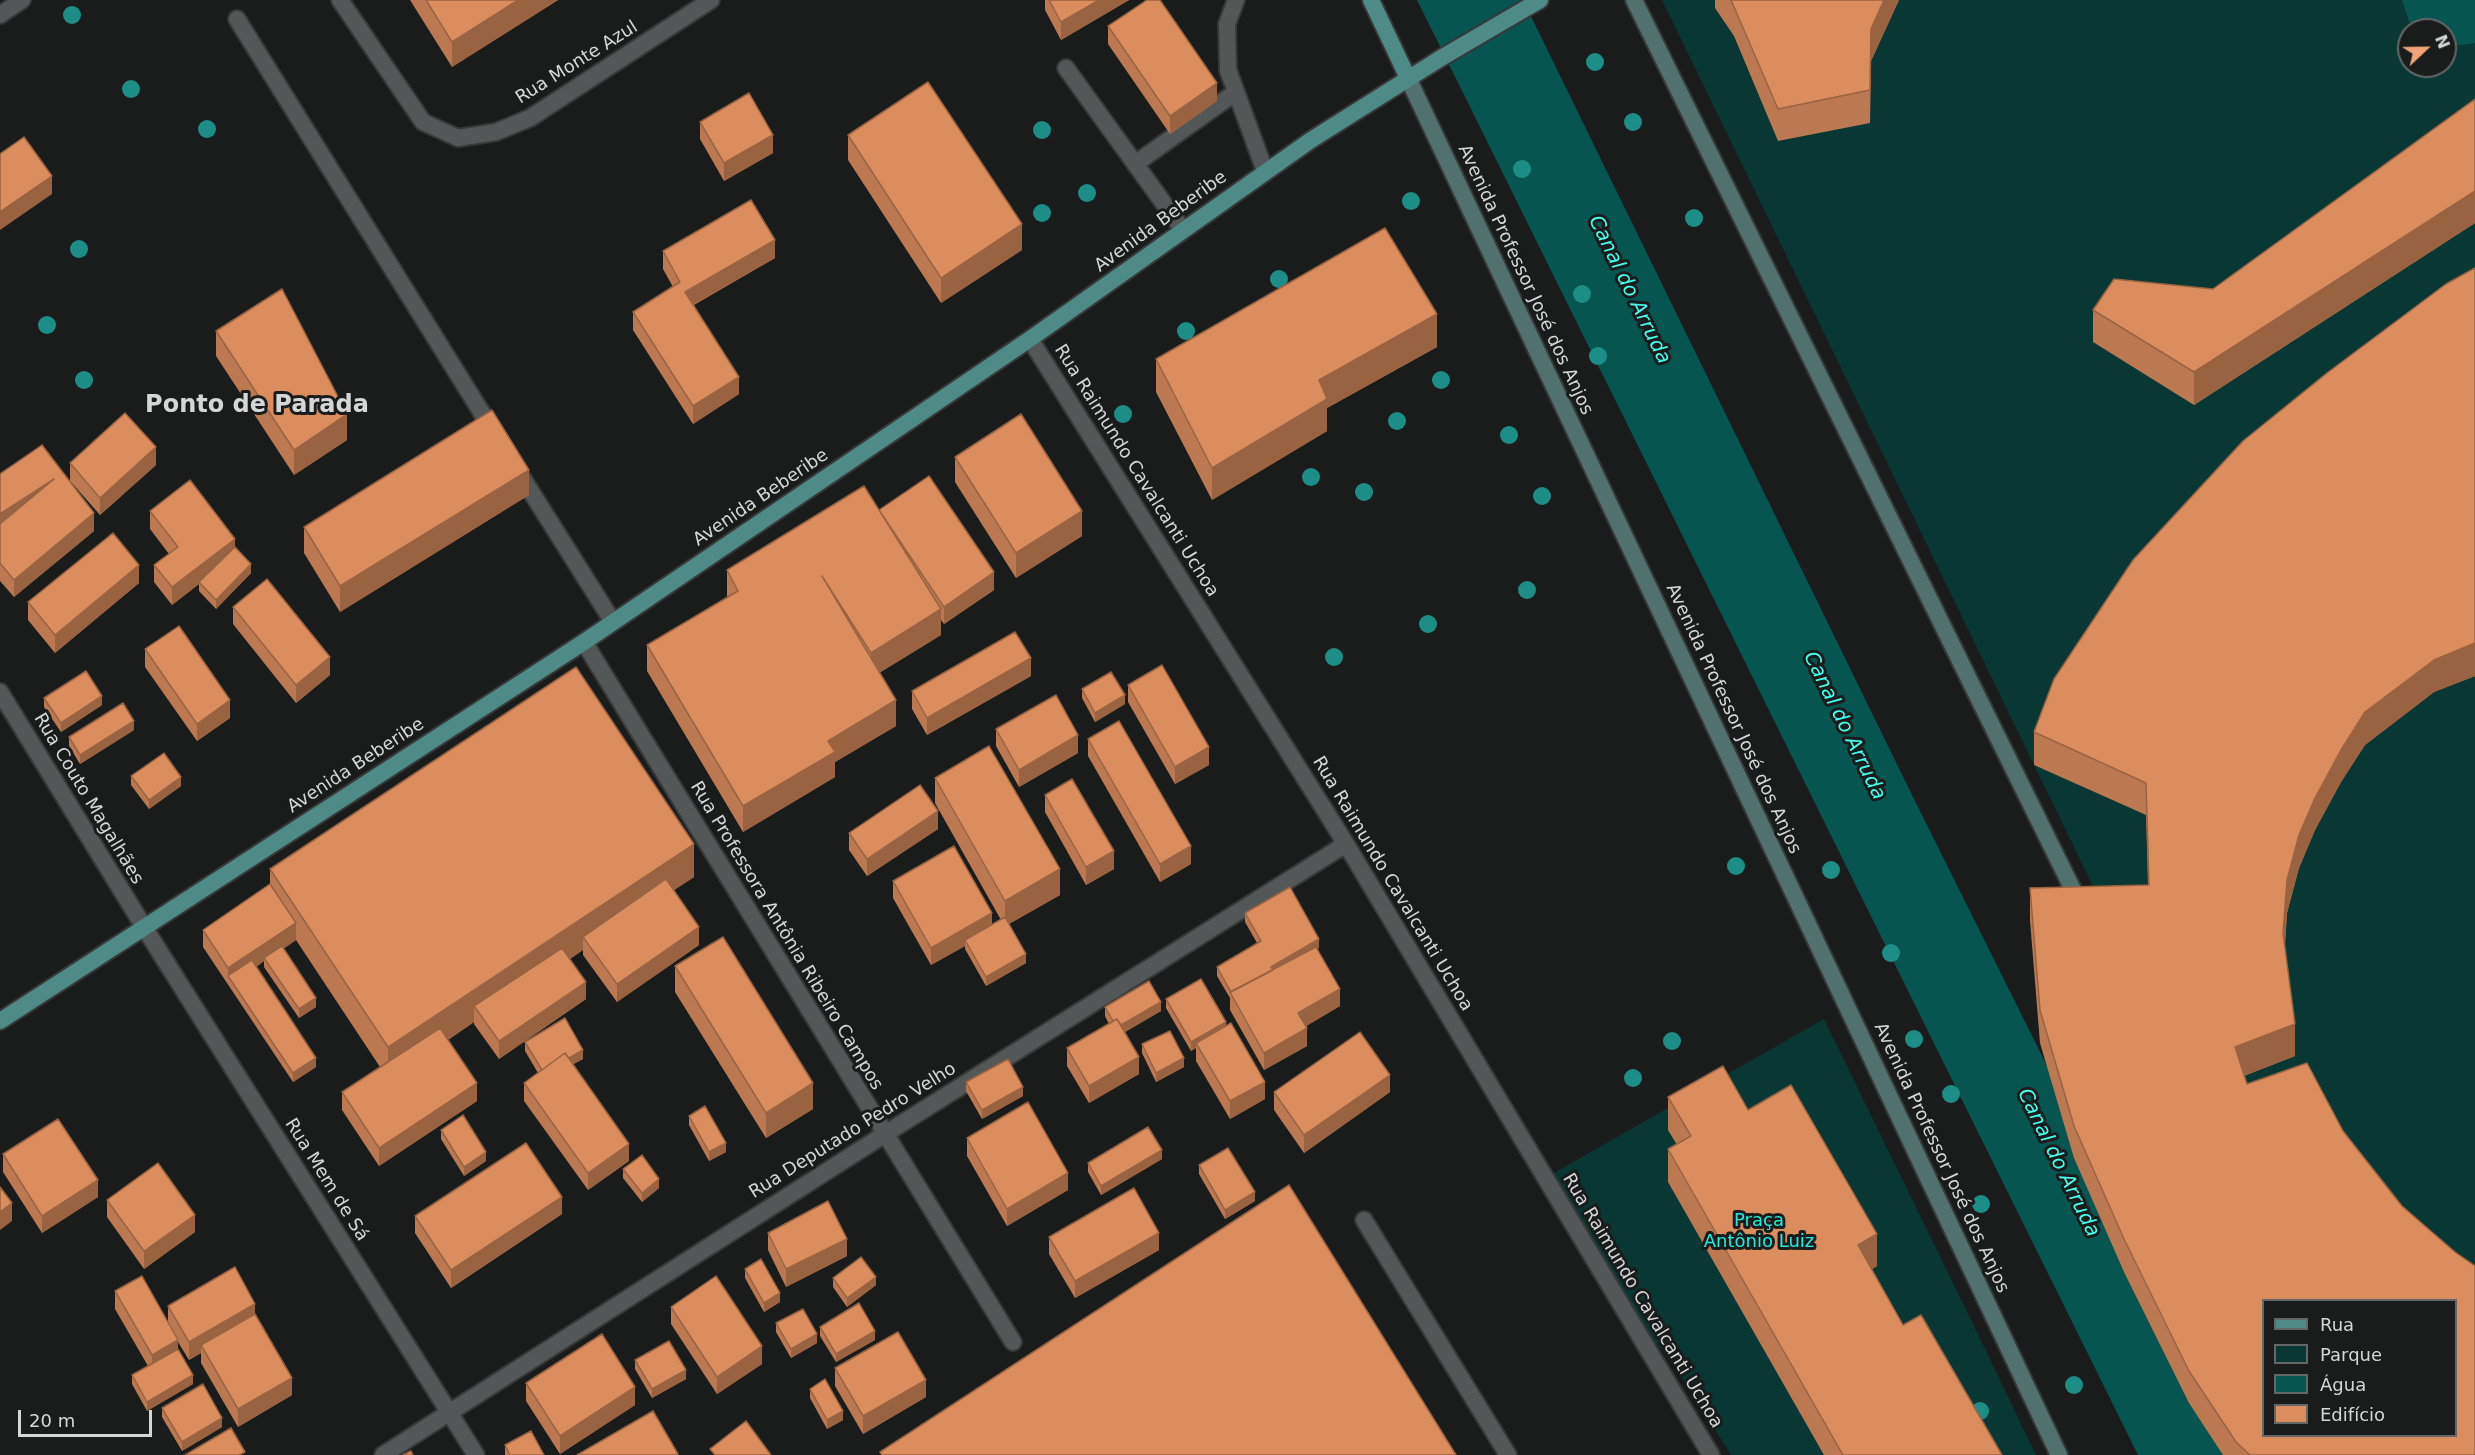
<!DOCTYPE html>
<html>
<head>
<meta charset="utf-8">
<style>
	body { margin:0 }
	#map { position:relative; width:2475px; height:1455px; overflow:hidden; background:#191c1b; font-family:"DejaVu Sans",sans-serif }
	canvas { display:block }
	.legend { position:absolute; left:2262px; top:1299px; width:195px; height:138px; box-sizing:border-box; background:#191c1b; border:2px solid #646766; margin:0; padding:8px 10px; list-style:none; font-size:18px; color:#d5d7d7 }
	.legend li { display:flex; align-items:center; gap:12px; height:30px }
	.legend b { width:30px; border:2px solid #646766 }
	.north { position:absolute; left:2397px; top:18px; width:60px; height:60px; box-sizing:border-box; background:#191c1b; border:2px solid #646766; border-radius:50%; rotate:68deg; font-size:16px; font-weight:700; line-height:24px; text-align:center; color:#d5d7d7 }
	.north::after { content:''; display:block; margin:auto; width:21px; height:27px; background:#efa376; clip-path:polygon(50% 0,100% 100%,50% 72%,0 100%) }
	.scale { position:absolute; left:18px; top:1410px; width:134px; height:27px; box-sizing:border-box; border:3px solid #d5d7d7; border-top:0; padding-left:8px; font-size:18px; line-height:21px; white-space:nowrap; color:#d5d7d7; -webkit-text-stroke:4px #191c1b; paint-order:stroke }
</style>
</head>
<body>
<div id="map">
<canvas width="2475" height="1455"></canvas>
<ul class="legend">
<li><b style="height:8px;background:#4e8b86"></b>Rua</li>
<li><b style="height:16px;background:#093734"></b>Parque</li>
<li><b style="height:16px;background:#075550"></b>Água</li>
<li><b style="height:16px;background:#db8d5e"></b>Edifício</li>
</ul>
<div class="north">N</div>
<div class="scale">20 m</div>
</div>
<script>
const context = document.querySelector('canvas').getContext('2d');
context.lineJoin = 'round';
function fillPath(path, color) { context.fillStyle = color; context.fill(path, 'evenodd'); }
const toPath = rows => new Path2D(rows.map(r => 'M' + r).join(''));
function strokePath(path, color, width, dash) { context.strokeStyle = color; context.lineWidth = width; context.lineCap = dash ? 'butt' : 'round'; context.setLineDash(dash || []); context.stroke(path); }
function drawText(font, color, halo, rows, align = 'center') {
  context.font = font + ' "DejaVu Sans",sans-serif'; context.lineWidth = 6; context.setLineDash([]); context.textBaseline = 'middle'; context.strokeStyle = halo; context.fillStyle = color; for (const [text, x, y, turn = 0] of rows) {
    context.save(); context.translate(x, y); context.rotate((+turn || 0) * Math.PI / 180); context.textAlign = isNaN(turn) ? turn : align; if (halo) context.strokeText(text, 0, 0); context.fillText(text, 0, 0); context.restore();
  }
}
const green = toPath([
	[1662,0,2475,0,2475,1455,2223,1455,2074,1158,2040,1043,2030,920,2108,917],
	[2409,30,2445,30,2445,66,2409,66],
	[2264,1300,2456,1300,2456,1436,2264,1436],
	[1824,1019,1975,1328,2036,1455,1731,1455,1672,1361,1649,1335,1563,1202,1554,1173]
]);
const water = toPath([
	[1417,0,1523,0,1912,795,2241,1455,2138,1455],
	[2402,0,2475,0,2475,43,2445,47,2445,30,2412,30]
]);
const service = toPath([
	[1236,0,1227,24,1228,70,1265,171],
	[237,19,495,434],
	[1066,68,1183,230],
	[1135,164,1236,92],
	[518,471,613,622],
	[1364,1220,1508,1455]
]);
const minor = toPath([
	[340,0,423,122,458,138,496,132,530,118,711,0],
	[0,15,22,0],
	[1030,339,1346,844,1711,1455],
	[584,642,1013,1342],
	[383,1455,885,1134,1346,844]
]);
const tertiary = toPath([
	[0,692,144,927,476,1455]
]);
const secondary = toPath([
	[1634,0,2081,906],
	[1408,78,2059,1455]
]);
const primary = toPath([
	[1371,0,1408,78],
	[0,1021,584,642,1030,339,1311,140,1441,58,1540,0]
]);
const trees = [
	[72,15],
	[1595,62],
	[131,89],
	[1633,122],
	[207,129],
	[1042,130],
	[1522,169],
	[1087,193],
	[1411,201],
	[1042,213],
	[1694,218],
	[79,249],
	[1279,279],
	[1582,294],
	[47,325],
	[1186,331],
	[1598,356],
	[84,380],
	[1441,380],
	[1123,414],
	[1397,421],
	[1509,435],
	[1311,477],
	[1364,492],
	[1542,496],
	[1527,590],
	[1428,624],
	[1334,657],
	[1736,866],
	[1831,870],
	[1891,953],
	[1914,1039],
	[1672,1041],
	[1633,1078],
	[1951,1094],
	[1981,1204],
	[2074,1385],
	[1980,1411]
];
const wall = toPath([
	[410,0,558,0,452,67],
	[1045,0,1129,0,1061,40,1045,10],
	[1715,0,1899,0,1871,61,1870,123,1778,141,1734,36,1715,8],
	[1108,26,1217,101,1170,134,1108,44],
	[2475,99,2475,223,2194,405,2093,342,2093,310,2213,289],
	[700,122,773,153,724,181,700,139],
	[848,135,1022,250,941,303,848,160],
	[663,251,775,258,694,305,739,394,693,424,633,330,633,312,673,287,663,269],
	[2475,268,2475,676,2434,692,2365,745,2341,782,2315,830,2299,868,2287,913,2285,946,2295,1056,2244,1076,2247,1084,2475,1455,2223,1455,2189,1403,2124,1272,2074,1158,2040,1043,2030,920,2030,888,2148,885,2146,815,2034,765,2034,732],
	[216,331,347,440,294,475,216,356],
	[1437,347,1327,408,1327,431,1212,500,1156,392,1156,359],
	[955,457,1082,536,1016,578,955,482],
	[70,463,156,465,100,515,71,482,94,531,14,597,0,581,0,474,70,481],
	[529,495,340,612,304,553,304,527],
	[879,510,994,590,944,624,941,620,941,635,879,673,896,726,835,762,835,777,743,832,647,671,647,645,728,597,727,596,727,570],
	[150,511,235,547,251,573,216,609,199,591,199,584,172,605,154,582,154,565,169,554,150,529],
	[139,583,55,653,28,620,28,602],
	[233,607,330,675,296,703,233,624],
	[145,649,230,718,197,741,145,667],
	[1031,676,927,735,912,709,912,691],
	[1128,685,1209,765,1175,784,1128,702],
	[1082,689,1125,704,1095,722,1082,698],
	[44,698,102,705,61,732,44,707],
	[996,729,1078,753,1019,787,996,746],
	[134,730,80,764,69,746,69,737],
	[1088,739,1191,864,1160,882,1088,756],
	[131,776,181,786,149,809,131,785],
	[935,778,1060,895,1009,924,1026,963,986,986,965,949,965,946,931,965,893,898,893,881,992,925,1001,920,935,803],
	[1045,795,1114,869,1086,885,1045,812],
	[938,829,867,876,849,850,849,833],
	[270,869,694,877,674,890,699,945,617,1002,583,955,583,950,570,959,586,999,499,1059,474,1024,474,1022,448,1040,477,1101,379,1166,342,1110,342,1092,380,1067,296,940,283,949,316,1007,299,1018,264,967,264,961,256,967,316,1067,293,1082,203,947,203,930,270,884],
	[1245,913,1319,948,1317,949,1340,1006,1306,1026,1307,1046,1264,1070,1230,1010,1230,998,1217,976,1217,967,1257,943,1245,922],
	[675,966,813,1109,766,1138,675,992],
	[1166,999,1226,1025,1265,1099,1230,1119,1196,1061,1196,1048,1191,1051,1166,1008],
	[1105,1007,1161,1011,1124,1032,1139,1074,1089,1103,1067,1066,1067,1048,1109,1024,1105,1016],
	[525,1042,583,1059,573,1064,629,1161,588,1190,524,1101,524,1083,538,1073,525,1051],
	[1142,1044,1184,1067,1156,1082,1142,1053],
	[966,1082,1023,1096,982,1119,966,1091],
	[1274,1092,1390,1092,1304,1153,1274,1110],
	[1668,1097,1748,1110,1877,1266,1872,1269,1903,1325,2002,1455,1824,1455,1668,1182,1668,1149,1677,1145,1668,1130],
	[689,1116,726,1152,709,1161,689,1125],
	[441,1130,486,1161,464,1176,441,1139],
	[967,1138,1068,1190,1007,1226,967,1156],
	[3,1154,98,1197,42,1233,3,1172],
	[1162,1159,1101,1195,1088,1172,1088,1163],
	[1199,1165,1255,1201,1225,1219,1199,1174],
	[623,1169,659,1188,642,1202,623,1178],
	[107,1200,195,1232,144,1269,107,1217],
	[562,1214,451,1288,415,1233,415,1216],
	[768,1233,847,1256,786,1287,768,1250],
	[1049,1237,1159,1250,1075,1298,1049,1254],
	[745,1269,780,1302,764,1312,745,1278],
	[833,1278,876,1285,847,1307,833,1287],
	[115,1291,168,1321,168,1306,255,1314,292,1395,238,1427,201,1363,201,1353,189,1360,178,1342,178,1349,193,1384,147,1411,132,1384,132,1375,148,1366,115,1309],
	[671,1307,762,1364,717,1394,671,1324],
	[776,1323,817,1343,791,1358,776,1332],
	[820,1327,875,1340,836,1362,820,1336],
	[635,1360,686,1379,652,1398,635,1369],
	[835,1368,926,1397,863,1434,835,1386],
	[526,1383,635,1405,560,1454,526,1401],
	[810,1389,843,1420,827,1429,810,1398],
	[162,1408,222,1427,182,1451,162,1417],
	[505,1445,544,1455,505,1455]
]);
const shadedWall = toPath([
	[518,0,558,0,452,67,452,42],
	[1099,0,1129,0,1061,40,1061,22],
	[1884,0,1899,0,1871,61,1870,123,1871,29],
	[1217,83,1217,101,1170,134,1170,116],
	[773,135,773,153,724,181,724,163],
	[52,176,52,194,0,230,0,212],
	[2475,191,2475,223,2194,405,2194,372],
	[1022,224,1022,250,941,303,941,278],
	[775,240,775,258,685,309,685,292],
	[1437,314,1437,347,1327,408,1327,431,1212,500,1212,468,1319,380],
	[739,377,739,394,693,424,693,406],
	[347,414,347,440,294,475,294,450],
	[156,447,156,465,100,515,100,498],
	[529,470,529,495,340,612,340,586],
	[54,479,0,532,0,514],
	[1082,511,1082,536,1016,578,1016,553],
	[94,513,94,531,14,597,14,580],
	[235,539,235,556,172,605,172,587],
	[251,564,251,573,216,609,216,600],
	[139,565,139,583,55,653,55,635],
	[994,572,994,590,944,624,944,607],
	[941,609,941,635,871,678,871,653],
	[2475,643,2475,676,2434,692,2365,745,2341,782,2315,830,2299,868,2287,913,2283,966,2283,933,2287,880,2299,835,2315,798,2341,750,2365,712,2434,660],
	[330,657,330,675,296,703,296,685],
	[1031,658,1031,676,927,735,927,718],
	[1125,695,1125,704,1095,722,1095,713],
	[102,696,102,705,61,732,61,723],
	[230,700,230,718,197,741,197,724],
	[896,700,896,726,835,762,835,777,743,832,743,806,828,741],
	[134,721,134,730,80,764,80,755],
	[1078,735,1078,753,1019,787,1019,770],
	[1209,747,1209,765,1175,784,1175,767],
	[181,777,181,786,149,809,149,800],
	[938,811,938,829,867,876,867,859],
	[694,844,694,877,589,946,583,937,583,950,482,1017,474,1006,474,1022,388,1079,388,1047],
	[1191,846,1191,864,1160,882,1160,864],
	[1114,851,1114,869,1086,885,1086,867],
	[1060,869,1060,895,1005,926,1005,901],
	[992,913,992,931,965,940,965,946,931,965,931,948],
	[296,923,296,940,266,960,264,958,264,961,232,982,228,976,228,968],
	[699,927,699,945,617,1002,617,984],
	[1319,939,1319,948,1271,976,1271,967],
	[1026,954,1026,963,986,986,986,977],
	[586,982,586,999,499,1059,499,1041],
	[1340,989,1340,1006,1298,1031,1298,1013],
	[316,998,316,1007,299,1018,299,1009],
	[1161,1002,1161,1011,1117,1037,1117,1028],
	[1226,1022,1226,1031,1196,1043,1196,1048,1191,1051,1191,1042],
	[2295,1024,2295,1056,2235,1079,2235,1047],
	[1307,1028,1307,1046,1264,1070,1264,1053],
	[583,1050,583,1059,543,1081,543,1072],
	[1139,1057,1139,1074,1089,1103,1089,1086],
	[316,1058,316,1067,293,1082,293,1073],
	[1184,1058,1184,1067,1156,1082,1156,1073],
	[1390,1075,1390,1092,1304,1153,1304,1135],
	[1265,1082,1265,1099,1230,1119,1230,1101],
	[477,1083,477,1101,379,1166,379,1148],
	[813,1083,813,1109,766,1138,766,1113],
	[1023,1087,1023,1096,982,1119,982,1110],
	[726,1143,726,1152,709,1161,709,1152],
	[629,1144,629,1161,588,1190,588,1173],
	[1162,1150,1162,1159,1101,1195,1101,1186],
	[486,1152,486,1161,464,1176,464,1167],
	[1068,1173,1068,1190,1007,1226,1007,1209],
	[659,1179,659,1188,642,1202,642,1193],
	[98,1180,98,1197,42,1233,42,1216],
	[1255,1192,1255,1201,1225,1219,1225,1210],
	[562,1197,562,1214,451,1288,451,1270],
	[12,1203,12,1221,0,1230,0,1212],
	[195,1215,195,1232,144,1269,144,1251],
	[1159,1233,1159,1250,1075,1298,1075,1281],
	[1877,1234,1877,1266,1858,1277,1858,1245],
	[847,1239,847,1256,786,1287,786,1269],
	[876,1277,876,1285,847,1307,847,1298],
	[780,1293,780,1302,764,1312,764,1303],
	[255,1304,255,1321,201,1345,201,1353,189,1360,189,1342],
	[875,1331,875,1340,836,1362,836,1354],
	[817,1334,817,1343,791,1358,791,1349],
	[178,1340,178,1357,152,1373,152,1355],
	[762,1346,762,1364,717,1394,717,1377],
	[686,1370,686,1379,652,1398,652,1389],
	[193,1375,193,1384,147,1411,147,1402],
	[292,1378,292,1395,238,1427,238,1409],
	[926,1380,926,1397,863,1434,863,1416],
	[635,1387,635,1405,560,1454,560,1436],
	[843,1411,843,1420,827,1429,827,1420],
	[222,1418,222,1427,182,1451,182,1442]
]);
const building = toPath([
	[426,0,518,0,452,42,426,0],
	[1049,0,1099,0,1061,22,1049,0],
	[1147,0,1160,0,1217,83,1170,116,1108,26,1147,0],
	[1731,0,1884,0,1871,29,1870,90,1778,109,1731,0],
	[928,82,1022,224,941,278,848,135,928,82],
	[749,93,773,135,724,163,700,122,749,93],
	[2475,99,2475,191,2194,372,2093,310,2114,279,2213,289,2475,99],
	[24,137,52,176,0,212,0,154,24,137],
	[751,200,775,240,685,292,739,377,693,406,633,312,680,282,663,251,751,200],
	[1385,228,1437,314,1319,380,1327,399,1212,468,1156,359,1385,228],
	[2475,268,2475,643,2434,660,2365,712,2341,750,2315,798,2299,835,2287,880,2283,933,2295,1024,2235,1047,2247,1084,2307,1063,2343,1131,2402,1206,2455,1252,2475,1266,2475,1455,2250,1455,2236,1442,2189,1371,2124,1239,2074,1126,2040,1010,2030,888,2149,885,2146,783,2034,732,2054,679,2133,560,2243,441,2327,373,2446,284,2475,268],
	[2264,1300,2456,1300,2456,1436,2264,1436,2264,1300],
	[282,289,347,414,294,450,216,331,282,289],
	[492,410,529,470,340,586,304,527,492,410],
	[125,413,156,447,100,498,70,463,125,413],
	[1021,414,1082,511,1016,553,955,457,1021,414],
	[42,445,94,513,14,580,0,563,0,524,54,479,0,514,0,474,42,445],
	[929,476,994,572,944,607,879,510,929,476],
	[190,480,235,539,172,587,154,565,178,547,150,511,190,480],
	[864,486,941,609,871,653,822,576,896,700,828,741,835,752,743,806,647,645,738,591,727,570,864,486],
	[113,533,139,565,55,635,28,602,113,533],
	[235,547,251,564,216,600,199,582,235,547],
	[267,579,330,657,296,685,233,607,267,579],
	[179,626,230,700,197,724,145,649,179,626],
	[1015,632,1031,658,927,718,912,691,1015,632],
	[1162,665,1209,747,1175,767,1128,685,1162,665],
	[576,667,694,844,388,1047,270,869,576,667],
	[86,671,102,696,61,723,44,698,86,671],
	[1111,672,1125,695,1095,713,1082,689,1111,672],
	[1056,695,1078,735,1019,770,996,729,1056,695],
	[123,703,134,721,80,755,69,737,123,703],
	[1119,721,1191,846,1160,864,1088,739,1119,721],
	[989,746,1060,869,1005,901,935,778,989,746],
	[164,753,181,777,149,800,131,776,164,753],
	[1072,779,1114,851,1086,867,1045,795,1072,779],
	[920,785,938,811,867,859,849,833,920,785],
	[954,846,992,913,931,948,893,881,954,846],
	[666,879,699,927,617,984,583,937,666,879],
	[270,884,296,923,228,968,203,930,270,884],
	[1290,887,1319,939,1271,967,1273,970,1231,992,1217,967,1261,941,1245,913,1290,887],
	[1005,917,1026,954,986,977,965,940,1005,917],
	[723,937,813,1083,766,1113,675,966,723,937],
	[282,946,316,998,299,1009,264,958,282,946],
	[1316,947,1340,989,1298,1013,1307,1028,1264,1053,1230,992,1316,947],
	[562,948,586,982,499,1041,474,1006,562,948],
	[252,960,316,1058,293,1073,228,976,252,960],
	[1201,979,1226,1022,1191,1042,1166,999,1201,979],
	[1149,981,1161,1002,1121,1025,1117,1019,1113,1021,1105,1007,1149,981],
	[565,1018,583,1050,569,1058,565,1053,542,1070,525,1042,565,1018],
	[1117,1019,1139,1057,1089,1086,1067,1048,1117,1019],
	[1231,1023,1265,1082,1230,1101,1196,1043,1231,1023],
	[440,1028,477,1083,379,1148,342,1092,440,1028],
	[1170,1031,1184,1058,1156,1073,1142,1044,1170,1031],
	[1360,1032,1390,1075,1304,1135,1274,1092,1360,1032],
	[565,1053,629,1144,588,1173,524,1083,565,1053],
	[1008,1059,1023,1087,982,1110,966,1082,1008,1059],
	[1723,1066,1748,1110,1791,1085,1877,1234,1858,1245,1903,1325,1921,1315,2002,1455,1843,1455,1668,1149,1691,1136,1668,1097,1723,1066],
	[1028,1102,1068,1173,1007,1209,967,1138,1028,1102],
	[705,1106,726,1143,709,1152,689,1116,705,1106],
	[463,1115,486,1152,464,1167,441,1130,463,1115],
	[58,1119,98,1180,42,1216,3,1154,58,1119],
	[1148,1127,1162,1150,1101,1186,1088,1163,1148,1127],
	[526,1143,562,1197,451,1270,415,1216,526,1143],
	[1228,1148,1255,1192,1225,1210,1199,1165,1228,1148],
	[642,1155,659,1179,642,1193,623,1169,642,1155],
	[158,1163,195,1215,144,1251,107,1200,158,1163],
	[1289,1185,1456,1455,882,1455,880,1452,1289,1185],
	[0,1187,12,1203,0,1212,0,1187],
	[1134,1188,1159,1233,1075,1281,1049,1237,1134,1188],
	[828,1201,847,1239,786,1269,768,1233,828,1201],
	[861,1257,876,1277,847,1298,833,1278,861,1257],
	[761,1259,780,1293,764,1303,745,1269,761,1259],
	[235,1267,255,1304,189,1342,168,1306,235,1267],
	[142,1276,178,1340,152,1355,115,1291,142,1276],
	[716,1276,762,1346,717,1377,671,1307,716,1276],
	[859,1303,875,1331,836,1354,820,1327,859,1303],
	[803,1309,817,1334,791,1349,776,1323,803,1309],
	[255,1314,292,1378,238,1409,201,1345,255,1314],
	[898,1332,926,1380,863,1416,835,1368,898,1332],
	[602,1334,635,1387,560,1436,526,1383,602,1334],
	[669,1341,686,1370,652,1389,635,1360,669,1341],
	[178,1349,193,1375,147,1402,132,1375,178,1349],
	[825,1379,843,1411,827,1420,810,1389,825,1379],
	[203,1384,222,1418,182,1442,162,1408,203,1384],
	[653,1411,678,1454,676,1455,577,1455,653,1411],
	[746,1421,771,1455,715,1455,710,1449,746,1421],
	[231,1428,245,1452,239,1455,185,1455,231,1428],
	[531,1431,544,1455,510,1455,505,1445,531,1431],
	[411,1451,413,1455,403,1455,411,1451]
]);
const streetNames = [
	["Rua Monte Azul",577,63,-32],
	["Avenida Beberibe",1161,222,-36],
	["Avenida Professor José dos Anjos",1525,280,65],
	["Rua Raimundo Cavalcanti Uchoa",1136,471,58],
	["Avenida Beberibe",761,498,-34],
	["Avenida Professor José dos Anjos",1733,719,65],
	["Avenida Beberibe",356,766,-33],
	["Rua Couto Magalhães",88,799,59],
	["Rua Raimundo Cavalcanti Uchoa",1392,884,59],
	["Rua Professora Antônia Ribeiro Campos",786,936,59],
	["Rua Deputado Pedro Velho",853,1131,-32],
	["Avenida Professor José dos Anjos",1941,1158,65],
	["Rua Mem de Sá",326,1180,58],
	["Rua Raimundo Cavalcanti Uchoa",1642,1301,59]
];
const parkNames = [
	["Praça",1759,1221],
	["Antônio Luiz",1759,1242]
];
const waterNames = [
	["Canal do Arruda",1629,290,64],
	["Canal do Arruda",1844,726,64],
	["Canal do Arruda",2058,1163,64]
];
const districtNames = [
	["Ponto de Parada",257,406]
];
fillPath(green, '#093734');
fillPath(water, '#075550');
strokePath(service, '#373838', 20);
strokePath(minor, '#373838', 20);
strokePath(tertiary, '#373838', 20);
strokePath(secondary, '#373838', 20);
strokePath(primary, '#373838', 20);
strokePath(service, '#545757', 16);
strokePath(minor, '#545757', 16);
strokePath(tertiary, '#545757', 16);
strokePath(secondary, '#51716f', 16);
strokePath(primary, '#4e8b86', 16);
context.fillStyle = '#1d8e87';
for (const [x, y] of trees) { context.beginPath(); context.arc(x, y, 9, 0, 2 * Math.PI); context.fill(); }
fillPath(wall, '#bc7951');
fillPath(shadedWall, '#996342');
fillPath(building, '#db8d5e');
strokePath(building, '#996342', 1.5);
drawText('18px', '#d5d7d7', '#191c1b', streetNames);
drawText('18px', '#21ecdf', '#191c1b', parkNames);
drawText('italic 20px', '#44fef0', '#191c1b', waterNames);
drawText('bold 24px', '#d5d7d7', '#191c1b', districtNames);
</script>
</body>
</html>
